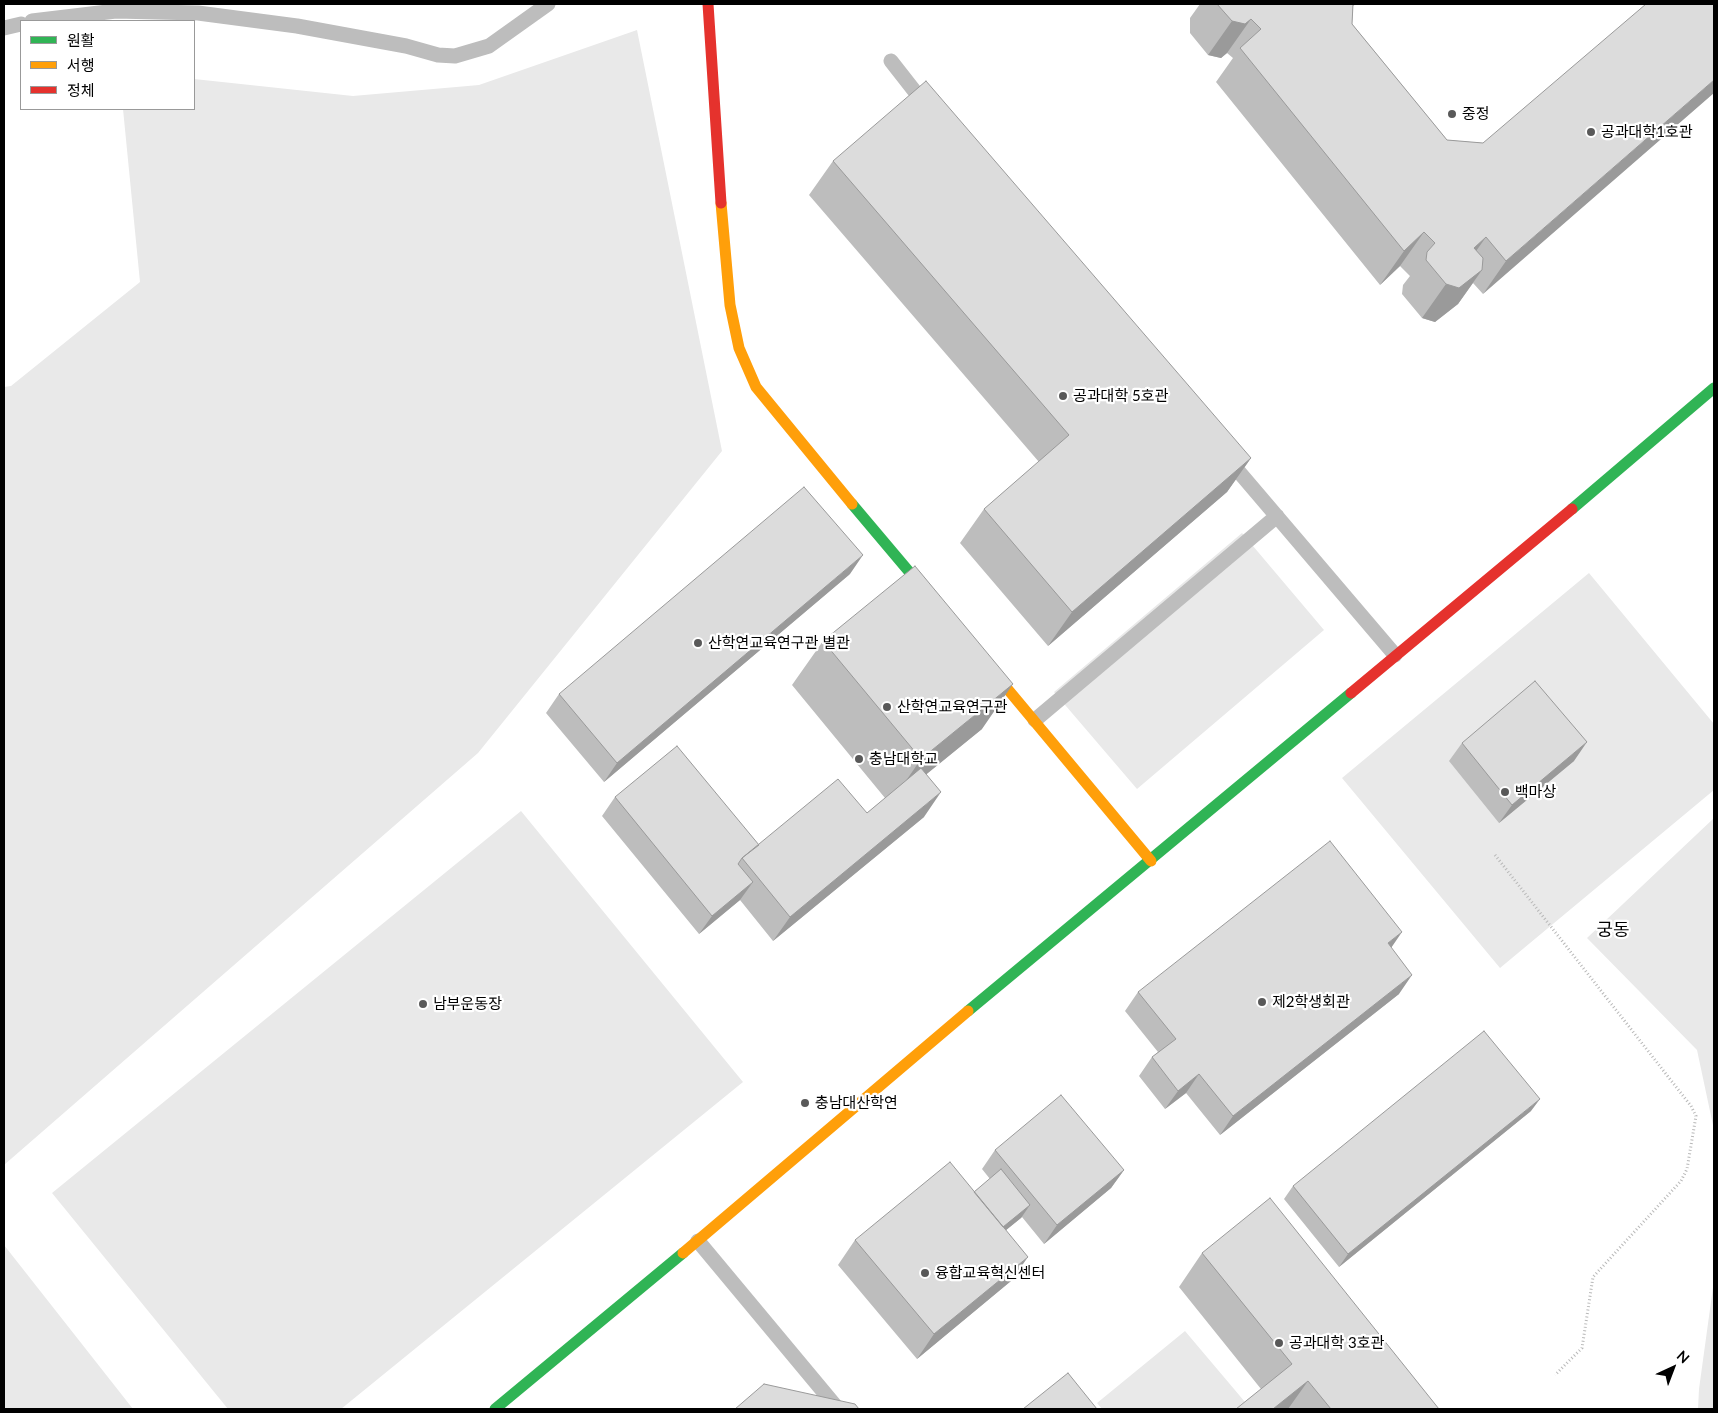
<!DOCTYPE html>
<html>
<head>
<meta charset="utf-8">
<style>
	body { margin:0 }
	#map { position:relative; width:1718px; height:1413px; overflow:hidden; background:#fff; font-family:Lato,"Noto Sans KR",sans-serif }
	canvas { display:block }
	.frame { position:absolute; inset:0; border:5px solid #000; pointer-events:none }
	.legend { position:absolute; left:20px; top:20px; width:175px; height:90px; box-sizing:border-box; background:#fff; border:1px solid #999; margin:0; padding:6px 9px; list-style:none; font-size:15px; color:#000 }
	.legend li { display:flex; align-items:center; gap:10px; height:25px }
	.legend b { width:25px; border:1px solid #999 }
	.north { position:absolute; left:1648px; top:1343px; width:50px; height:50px; -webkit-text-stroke:4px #fff; paint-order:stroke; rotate:43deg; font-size:14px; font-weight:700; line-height:20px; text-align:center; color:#000 }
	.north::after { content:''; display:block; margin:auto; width:18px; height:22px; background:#000; clip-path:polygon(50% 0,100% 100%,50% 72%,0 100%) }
</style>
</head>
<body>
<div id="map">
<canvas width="1718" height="1413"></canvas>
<div class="frame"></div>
<ul class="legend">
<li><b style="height:6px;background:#30b455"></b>원활</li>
<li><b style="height:6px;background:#ff9f0a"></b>서행</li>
<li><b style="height:6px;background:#e5322d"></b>정체</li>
</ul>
<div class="north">N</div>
</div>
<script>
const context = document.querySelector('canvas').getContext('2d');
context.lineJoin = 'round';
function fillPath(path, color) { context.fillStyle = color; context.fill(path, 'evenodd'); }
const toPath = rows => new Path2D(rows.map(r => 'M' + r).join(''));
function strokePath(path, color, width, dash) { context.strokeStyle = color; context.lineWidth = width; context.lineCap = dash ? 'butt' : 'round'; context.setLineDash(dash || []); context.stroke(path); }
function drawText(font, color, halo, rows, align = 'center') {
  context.font = font + ' Lato,"Noto Sans KR",sans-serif'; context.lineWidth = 4.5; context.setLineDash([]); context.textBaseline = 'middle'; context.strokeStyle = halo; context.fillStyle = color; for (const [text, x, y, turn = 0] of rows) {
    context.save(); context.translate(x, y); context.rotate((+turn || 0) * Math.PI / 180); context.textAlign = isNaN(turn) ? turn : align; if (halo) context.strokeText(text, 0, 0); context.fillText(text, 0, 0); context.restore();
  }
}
const green = toPath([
	[637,30,722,451,478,753,4,1165,4,387,11,386,140,282,123,109,194,109,194,79,353,96,479,85],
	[1242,533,1324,630,1137,789,1054,692],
	[1589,573,1714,724,1714,790,1500,968,1342,778],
	[521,811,743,1082,341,1409,228,1409,52,1193],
	[1714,818,1714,1130,1697,1050,1587,938],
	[4,1245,133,1409,4,1409],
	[1714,1280,1714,1409,1698,1409,1699,1389],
	[1185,1331,1245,1402,1236,1409,1102,1409,1097,1403]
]);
const path = toPath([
	[1495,855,1691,1106,1696,1116,1687,1169,1681,1181,1593,1277,1582,1348,1555,1375]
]);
const lane = toPath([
	[32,21,116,11,198,13,297,26,406,46,438,55,455,56,489,46,548,4],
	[4,28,21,24],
	[891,61,927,107],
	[1228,459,1395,655],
	[1035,720,1277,516],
	[698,1241,838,1409]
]);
const fast = toPath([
	[852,504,933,600],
	[1572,509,1714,388],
	[968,1011,1351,693],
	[495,1409,683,1253]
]);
const slow = toPath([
	[721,203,730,305,739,348,756,387,852,504],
	[985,662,1151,861],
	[683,1253,968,1011]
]);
const jam = toPath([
	[708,4,721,203],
	[1351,693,1572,509]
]);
const wall = toPath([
	[1200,4,1356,4,1353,6,1352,24,1447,140,1483,143,1714,4,1483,294,1473,283,1458,304,1435,322,1422,318,1402,294,1403,285,1410,276,1400,266,1380,285,1216,82,1233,58,1227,53,1221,58,1208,55,1190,33,1190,18],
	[833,161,1251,458,1227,492,1048,646,960,543,984,509,1039,462,809,195],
	[850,574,604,782,546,713,559,694],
	[823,641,982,729,926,774,924,817,773,941,740,900,699,934,602,816,615,797,759,845,867,813,885,798,792,685],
	[1462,743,1574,761,1499,823,1449,761],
	[1391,948,1399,994,1220,1135,1186,1093,1165,1109,1139,1076,1152,1057,1158,1052,1125,1011,1138,992],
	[1531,1111,1339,1267,1284,1199,1293,1186],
	[995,1150,1124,1170,1111,1188,1044,1244,1022,1217,1006,1230,1011,1281,917,1359,838,1265,855,1240,974,1192,990,1179,982,1169],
	[1202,1253,1439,1409,1236,1409,1261,1389,1179,1287]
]);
const shadedWall = toPath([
	[1251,19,1227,53,1221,58,1208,55,1232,21],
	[1714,80,1714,93,1483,294,1506,261],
	[1424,232,1400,266,1380,285,1404,251],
	[1486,237,1462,271,1474,248],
	[1482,270,1458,304,1435,322,1422,318,1446,284],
	[1251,458,1227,492,1048,646,1072,612],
	[863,555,850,574,604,782,617,763],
	[1013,684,982,729,890,804,921,759],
	[1587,742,1574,761,1499,823,1512,805],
	[941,792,924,817,773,941,790,917],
	[753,882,740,900,699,934,712,916],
	[1402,932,1389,951,1388,943],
	[1412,975,1399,994,1220,1135,1233,1116],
	[1199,1074,1186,1093,1165,1109,1178,1091],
	[1540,1099,1531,1111,1339,1267,1348,1254],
	[1124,1170,1111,1188,1044,1244,1057,1225],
	[1030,1205,1021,1218,984,1248,993,1235],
	[1028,1257,1011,1281,917,1359,934,1334],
	[1308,1381,1288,1409,1273,1409]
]);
const building = toPath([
	[1217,4,1353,4,1352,24,1447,140,1483,143,1646,4,1714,4,1714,80,1506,261,1486,237,1474,248,1483,258,1482,270,1459,288,1446,284,1426,260,1427,252,1435,243,1424,232,1404,251,1240,48,1261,29,1251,19,1245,24,1232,21,1217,4],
	[926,81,1251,458,1072,612,984,509,1069,435,833,161,926,81],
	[804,487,863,555,617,763,559,694,804,487],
	[915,566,1013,684,921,759,823,641,915,566],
	[1535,681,1587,742,1512,805,1462,743,1535,681],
	[677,746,759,845,742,858,738,864,753,882,712,916,615,797,677,746],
	[921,768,941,792,790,917,742,858,838,779,867,813,921,768],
	[1330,841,1402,932,1388,943,1412,975,1233,1116,1199,1074,1178,1091,1152,1057,1176,1039,1138,992,1330,841],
	[1484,1031,1540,1099,1348,1254,1293,1186,1484,1031],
	[1061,1095,1124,1170,1057,1225,995,1150,1061,1095],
	[950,1162,1028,1257,934,1334,855,1240,950,1162],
	[1001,1169,1030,1205,1003,1227,974,1192,1001,1169],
	[1270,1198,1439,1409,1331,1409,1308,1381,1273,1409,1236,1409,1292,1364,1202,1253,1270,1198],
	[1068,1373,1097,1409,1023,1409,1068,1373],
	[764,1384,855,1404,859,1409,735,1409,764,1384]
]);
const markers = [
	[1452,114,5,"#595959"],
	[1591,132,5,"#595959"],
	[1063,396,5,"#595959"],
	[698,643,5,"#595959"],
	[887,707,5,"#595959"],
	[859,759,5,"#595959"],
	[1505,792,5,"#595959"],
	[1262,1002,5,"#595959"],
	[423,1004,5,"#595959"],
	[805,1103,5,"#595959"],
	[925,1273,5,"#595959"],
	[1279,1343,5,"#595959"]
];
const poiNames = [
	["중정",1462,114],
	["공과대학1호관",1601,132],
	["공과대학 5호관",1073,396],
	["산학연교육연구관 별관",708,643],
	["산학연교육연구관",897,707],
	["충남대학교",869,759],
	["백마상",1515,792],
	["제2학생회관",1272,1002],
	["남부운동장",433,1004],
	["충남대산학연",815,1103],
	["융합교육혁신센터",935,1273],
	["공과대학 3호관",1289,1343]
];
const quarterNames = [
	["궁동",1613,930]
];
fillPath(green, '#e9e9e9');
strokePath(path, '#b8b8b8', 3, [1, 2.5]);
strokePath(lane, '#bdbdbd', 15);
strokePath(fast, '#30b455', 11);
strokePath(slow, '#ff9f0a', 11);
strokePath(jam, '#e5322d', 11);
fillPath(wall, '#bdbdbd');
fillPath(shadedWall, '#9a9a9a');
fillPath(building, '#dcdcdc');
strokePath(building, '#9a9a9a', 1);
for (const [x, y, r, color] of markers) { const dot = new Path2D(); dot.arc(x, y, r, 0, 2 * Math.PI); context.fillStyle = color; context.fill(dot); strokePath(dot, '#fff', 2); }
drawText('15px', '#000', '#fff', poiNames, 'left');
drawText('18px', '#000', '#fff', quarterNames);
</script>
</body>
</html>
